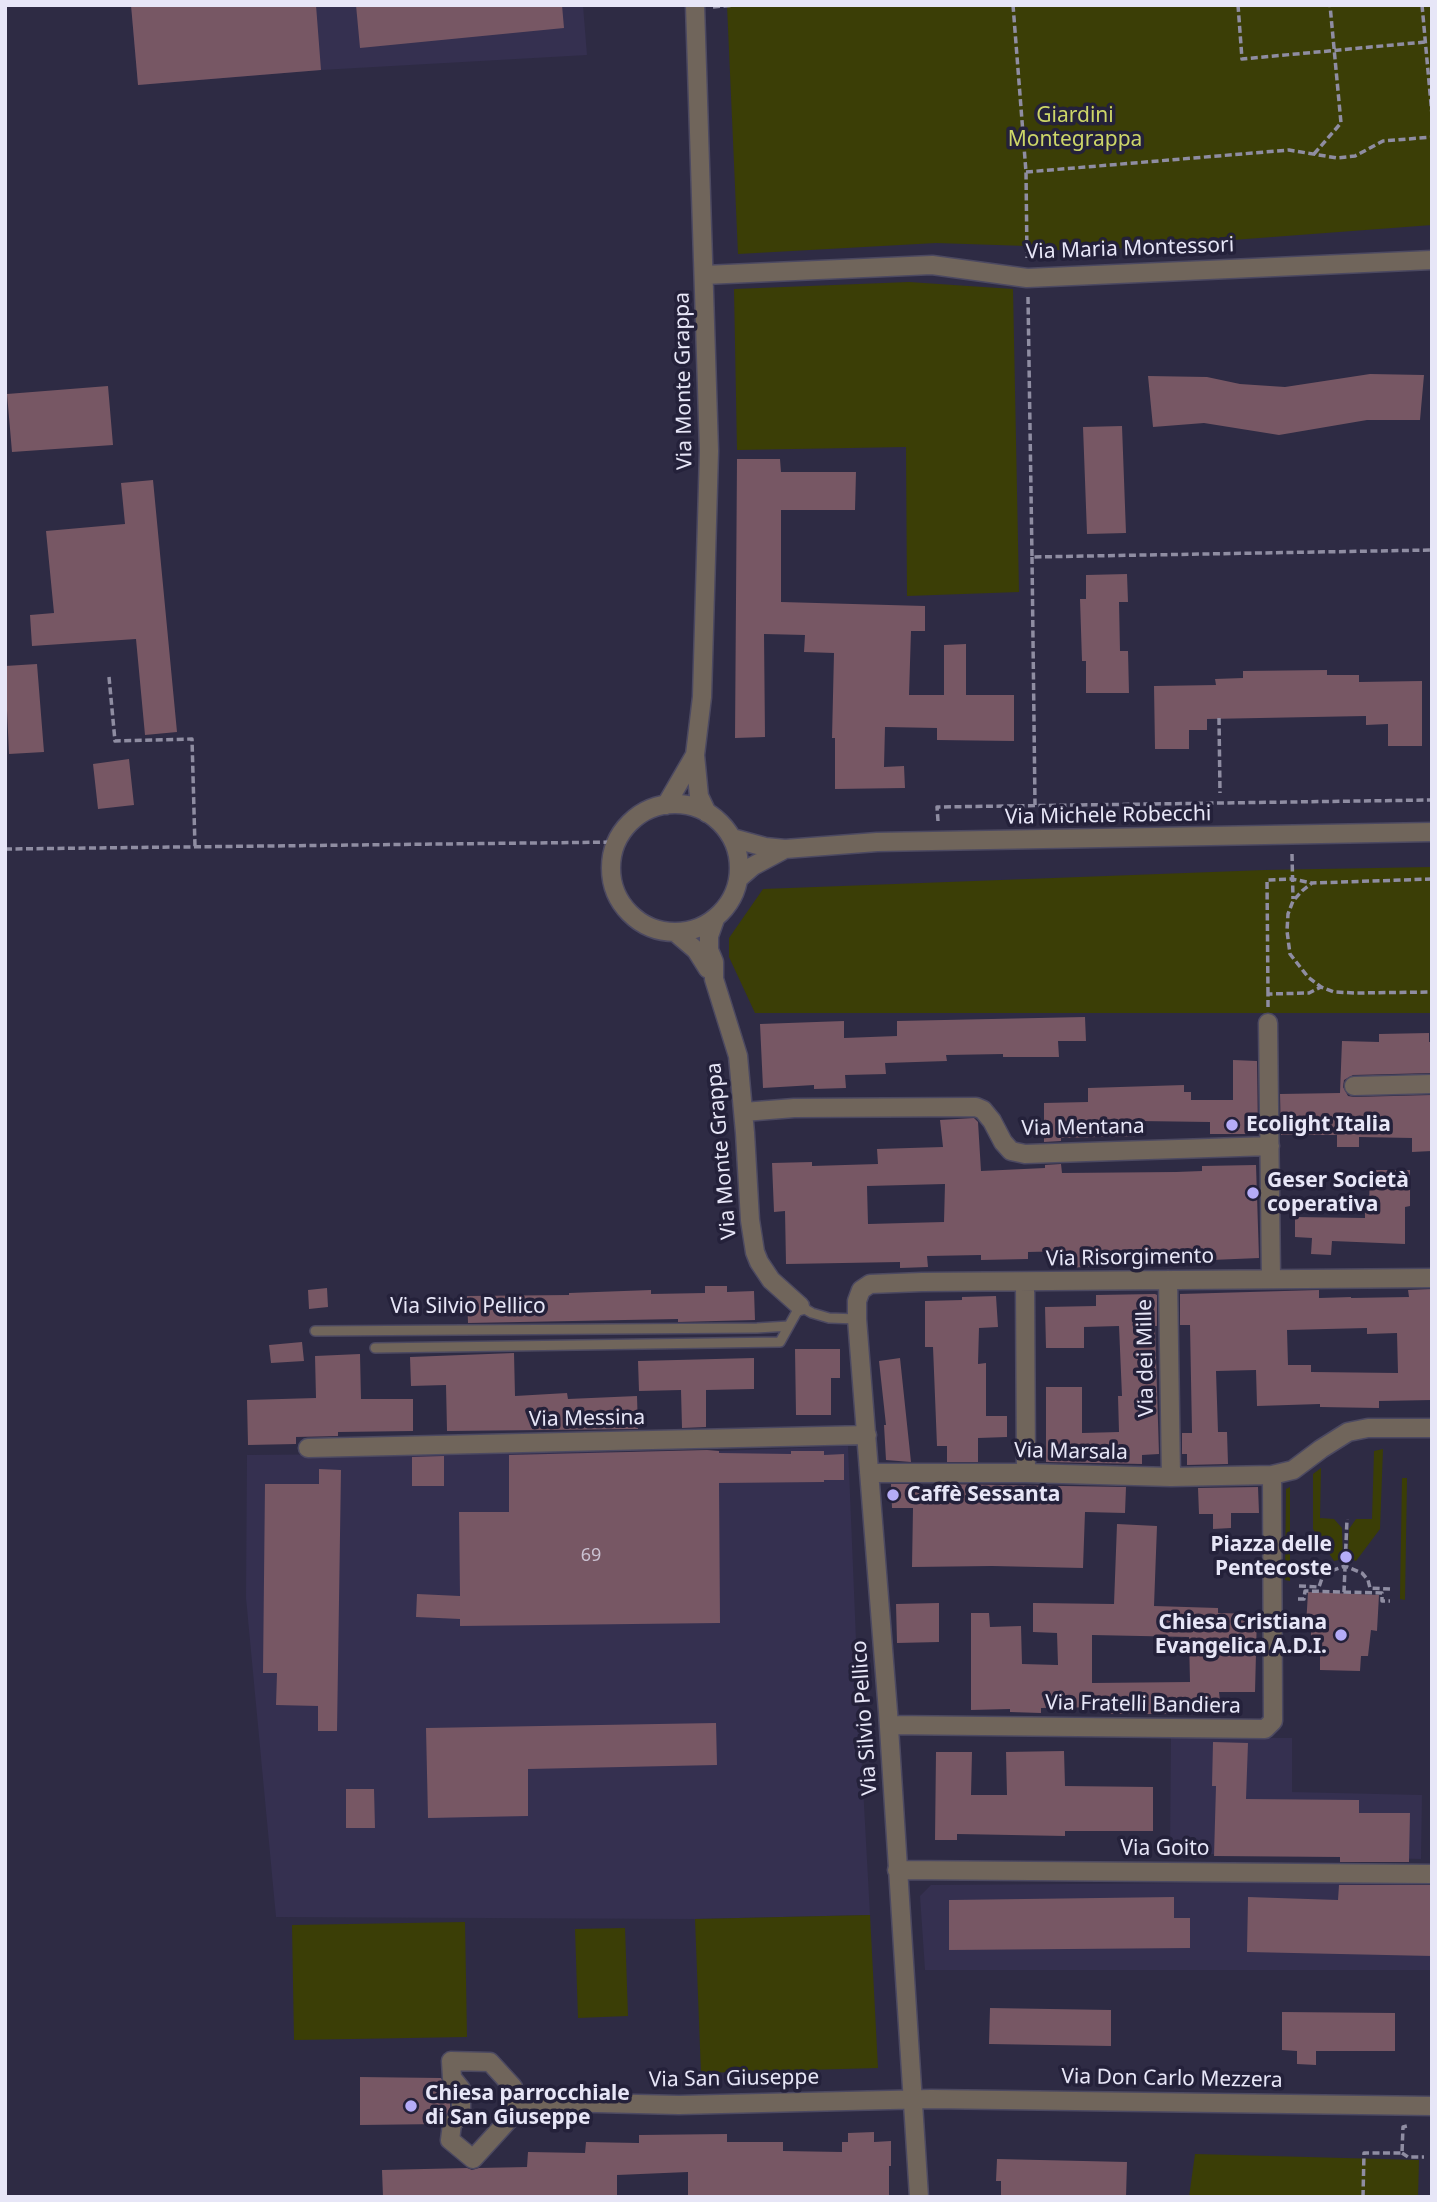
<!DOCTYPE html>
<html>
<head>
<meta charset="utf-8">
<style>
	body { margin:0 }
	#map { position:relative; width:1437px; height:2202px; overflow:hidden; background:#2e2b44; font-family:"Noto Sans",sans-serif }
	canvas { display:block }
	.frame { position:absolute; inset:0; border:7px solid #e7e6f7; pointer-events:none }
</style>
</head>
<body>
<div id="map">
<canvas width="1437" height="2202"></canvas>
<div class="frame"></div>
</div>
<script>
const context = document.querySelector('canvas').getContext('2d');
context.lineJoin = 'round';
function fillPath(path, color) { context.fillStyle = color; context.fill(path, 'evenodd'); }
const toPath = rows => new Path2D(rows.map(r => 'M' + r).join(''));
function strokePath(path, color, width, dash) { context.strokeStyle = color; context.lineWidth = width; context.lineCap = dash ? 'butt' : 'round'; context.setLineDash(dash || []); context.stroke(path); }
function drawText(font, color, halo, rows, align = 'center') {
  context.font = font + ' "Noto Sans",sans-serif'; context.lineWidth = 7; context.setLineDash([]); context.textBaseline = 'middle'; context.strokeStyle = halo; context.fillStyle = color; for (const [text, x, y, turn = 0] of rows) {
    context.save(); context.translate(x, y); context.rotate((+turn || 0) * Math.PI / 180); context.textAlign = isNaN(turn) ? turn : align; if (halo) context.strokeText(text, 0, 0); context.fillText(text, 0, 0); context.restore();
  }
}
const built = toPath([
	[131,5,583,5,587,55,321,70,138,85],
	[848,1446,859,1713,870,1915,695,1919,276,1917,246,1598,247,1455,719,1451],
	[1171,1738,1292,1738,1292,1792,1422,1795,1421,1859,1170,1853],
	[1339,1882,1432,1885,1432,1970,925,1970,920,1896,931,1885]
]);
const green = toPath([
	[727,5,1432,5,1432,225,1073,252,1027,246,936,243,738,254],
	[909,282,1013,289,1019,592,907,596,906,447,737,450,734,289],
	[1432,867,1432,1013,755,1013,729,957,729,938,763,889,1265,870],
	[1383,1449,1380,1529,1356,1561,1348,1558,1349,1529,1356,1519,1372,1519,1374,1451],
	[1321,1468,1320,1518,1334,1519,1342,1528,1343,1559,1334,1561,1313,1529,1313,1474],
	[1402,1478,1407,1478,1405,1600,1400,1599],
	[1290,1487,1290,1581,1285,1580,1286,1489],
	[870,1915,878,2068,701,2073,695,1919],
	[465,1922,467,2037,294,2040,292,1925],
	[625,1928,628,2016,578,2018,575,1929],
	[1195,2154,1419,2160,1418,2197,1189,2197]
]);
const building = toPath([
	[131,5,316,5,321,70,138,85],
	[356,5,562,5,564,28,360,48],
	[1370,374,1424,375,1420,420,1367,420,1279,435,1204,423,1153,427,1148,376,1207,377,1240,384,1285,387],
	[108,386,113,445,12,452,7,394],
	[1122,426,1126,533,1087,534,1083,427],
	[737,459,780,459,781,472,856,472,855,510,781,510,781,602,925,606,925,631,911,631,909,695,944,695,944,645,966,644,966,695,1014,695,1014,741,937,740,937,728,885,727,884,767,904,766,905,788,835,789,835,738,832,738,834,653,804,652,805,635,764,634,765,737,735,738],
	[153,480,177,732,145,735,136,639,32,646,30,615,54,613,46,531,125,524,121,483],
	[1127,574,1128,602,1119,602,1120,651,1128,651,1129,693,1086,693,1086,661,1082,661,1080,599,1086,599,1086,575],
	[37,664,44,752,9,754,5,666],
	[1327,670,1327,675,1359,675,1359,682,1422,681,1422,746,1388,746,1388,724,1366,725,1366,716,1207,719,1207,730,1189,730,1189,749,1155,749,1154,686,1216,685,1215,679,1243,678,1243,671],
	[129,759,134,805,98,809,93,764],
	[1085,1017,1086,1041,1058,1041,1059,1057,1003,1057,1003,1054,946,1055,947,1061,885,1063,886,1074,845,1075,846,1088,814,1089,814,1085,763,1088,760,1024,844,1021,844,1038,897,1036,897,1021],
	[1429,1033,1429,1042,1432,1042,1432,1073,1353,1075,1344,1080,1343,1087,1348,1096,1354,1097,1432,1095,1432,1151,1412,1152,1412,1138,1359,1137,1359,1147,1337,1147,1337,1135,1281,1135,1280,1094,1340,1093,1342,1041,1379,1042,1379,1034],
	[1233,1060,1257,1061,1258,1134,1210,1134,1210,1122,1139,1121,1140,1136,1061,1138,1061,1141,1044,1142,1044,1103,1088,1102,1088,1088,1184,1085,1184,1092,1191,1092,1191,1100,1233,1100],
	[974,1118,978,1122,981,1171,1045,1168,1045,1165,1061,1164,1062,1173,1176,1172,1202,1171,1202,1166,1256,1165,1259,1258,1188,1261,1097,1259,1097,1266,1069,1268,1068,1251,1028,1252,1028,1259,981,1260,981,1255,927,1256,928,1267,900,1268,900,1262,786,1264,785,1211,774,1212,772,1163,812,1162,812,1166,878,1164,877,1149,943,1147,940,1120],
	[945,1184,944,1222,868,1224,867,1186],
	[1370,1170,1410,1170,1410,1206,1405,1207,1405,1244,1332,1241,1331,1255,1311,1254,1312,1238,1295,1237,1295,1217,1365,1218,1365,1206,1369,1206],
	[705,1286,727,1286,727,1292,754,1291,755,1320,678,1322,678,1319,468,1323,467,1296,569,1295,569,1293,651,1290,651,1294,705,1293],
	[327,1288,328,1307,309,1309,308,1290],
	[1432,1289,1432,1400,1379,1401,1379,1408,1320,1407,1320,1404,1257,1406,1256,1370,1216,1371,1218,1432,1227,1432,1228,1464,1187,1465,1187,1454,1182,1454,1182,1433,1192,1433,1190,1325,1180,1325,1180,1294,1319,1290,1319,1298,1351,1297,1351,1298,1409,1297,1408,1290],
	[1367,1328,1367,1334,1397,1333,1398,1373,1311,1372,1311,1365,1288,1365,1287,1330],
	[1155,1294,1157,1295,1157,1326,1155,1326,1159,1454,1142,1455,1142,1464,1046,1462,1046,1387,1082,1387,1082,1433,1119,1432,1118,1396,1122,1396,1119,1326,1084,1327,1084,1348,1046,1348,1045,1307,1096,1306,1096,1295],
	[996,1296,998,1327,979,1328,978,1364,986,1363,986,1416,1007,1416,1007,1437,978,1438,978,1462,947,1462,947,1446,937,1446,933,1347,925,1347,925,1301,962,1300,962,1297],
	[302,1342,304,1361,271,1363,269,1345],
	[795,1349,840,1349,840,1378,831,1378,831,1415,796,1415],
	[514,1353,515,1396,567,1393,568,1399,637,1396,638,1429,447,1431,446,1385,411,1386,410,1357],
	[360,1354,361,1399,413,1399,413,1431,338,1432,338,1436,296,1437,296,1444,248,1445,247,1400,316,1398,315,1356],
	[754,1358,754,1389,706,1390,706,1427,682,1428,681,1390,639,1391,638,1361],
	[900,1358,911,1462,886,1460,884,1425,886,1425,879,1361],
	[707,1450,719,1451,719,1453,791,1454,791,1451,824,1451,824,1455,844,1454,844,1480,824,1480,824,1482,719,1483,720,1623,460,1626,460,1619,416,1617,417,1594,460,1596,459,1512,509,1512,509,1455],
	[444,1456,444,1486,412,1486,412,1457],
	[319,1469,341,1470,337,1731,318,1731,318,1706,276,1705,277,1673,263,1673,265,1484,319,1484],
	[891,1484,914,1484,915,1490,939,1489,939,1484,1126,1487,1125,1513,1085,1512,1083,1568,992,1566,912,1567,913,1508,892,1508],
	[1258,1487,1259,1513,1231,1513,1231,1528,1213,1529,1213,1514,1199,1514,1198,1488],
	[1117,1524,1157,1526,1154,1606,1218,1608,1218,1613,1257,1614,1255,1692,1219,1692,1220,1701,1175,1703,1175,1714,1108,1714,1108,1707,1041,1708,1041,1713,1010,1712,1010,1709,971,1710,971,1613,989,1613,990,1627,1021,1626,1022,1664,1058,1665,1057,1633,1033,1632,1033,1603,1114,1604],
	[1092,1635,1189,1637,1190,1682,1092,1683],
	[1308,1592,1379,1595,1377,1631,1371,1630,1368,1656,1361,1656,1360,1671,1320,1670,1320,1656,1314,1656,1315,1641,1311,1640,1311,1626,1306,1626],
	[939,1603,939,1642,897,1643,896,1604],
	[716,1723,717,1765,528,1769,528,1816,428,1818,426,1728],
	[1213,1742,1248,1743,1246,1799,1359,1800,1359,1813,1410,1813,1409,1862,1340,1862,1340,1857,1214,1856,1216,1786,1212,1786],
	[1064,1751,1065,1786,1153,1787,1153,1831,1065,1831,1065,1836,957,1834,957,1840,935,1840,936,1752,972,1752,971,1795,1007,1795,1006,1752],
	[346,1789,374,1789,375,1828,346,1828],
	[1339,1885,1432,1885,1432,1956,1247,1952,1248,1897,1338,1900],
	[1174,1897,1174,1918,1190,1918,1190,1948,949,1950,949,1900],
	[990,2008,1111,2010,1111,2046,989,2044],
	[1282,2012,1395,2013,1395,2051,1316,2051,1316,2065,1297,2064,1297,2051,1282,2050],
	[360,2077,441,2078,450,2093,450,2110,441,2124,360,2125],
	[874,2132,874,2142,891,2141,891,2166,889,2166,889,2197,688,2196,688,2172,617,2175,617,2197,504,2195,504,2197,383,2197,382,2170,467,2168,472,2170,479,2168,527,2167,528,2152,585,2153,586,2142,639,2143,639,2135,727,2134,727,2142,783,2142,783,2151,842,2152,842,2142,848,2142,848,2133],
	[997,2159,1127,2162,1126,2197,1001,2197,1001,2181,996,2181]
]);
const path = toPath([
	[1013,5,1026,172,1027,258],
	[1238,5,1242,59,1425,42],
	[1422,5,1432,115],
	[713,7,735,5],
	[1314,154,1341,123,1330,5],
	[1026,172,1289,150,1337,158,1355,156,1383,141,1432,137],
	[1028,297,1032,557,1432,550],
	[1032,557,1035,805],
	[109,677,115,741,192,739,195,847],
	[1219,718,1220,793],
	[938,821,937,807,1432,800],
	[5,849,617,842],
	[1292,854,1293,899],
	[1432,879,1312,883,1302,891,1293,901,1288,914,1287,931,1290,954,1308,977,1321,987,1334,992,1356,993,1432,992],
	[1268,994,1267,880,1292,879,1312,883],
	[1268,1007,1268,994,1309,993,1321,987],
	[1299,1586,1319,1587,1322,1578,1328,1572,1345,1566,1362,1573,1368,1580,1370,1588,1390,1589],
	[1344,1592,1382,1593,1382,1601,1390,1601],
	[1298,1599,1304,1599,1305,1591,1344,1592,1347,1519],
	[1402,2153,1408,2157,1424,2157],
	[1363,2197,1364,2153,1402,2153,1403,2127,1407,2126]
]);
const lane = toPath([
	[315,1331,757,1328,789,1326],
	[375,1348,780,1342,800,1306,812,1313,829,1318,857,1319]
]);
const street = toPath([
	[695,5,709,451,702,697,695,755,699,796,707,813],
	[704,275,932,265,1027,278,1432,260],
	'611 868a64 64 0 1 1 128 0a64 64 0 1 1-128 0Z',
	[666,805,695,755],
	[732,838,765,847,785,849,877,842,1432,832],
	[738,879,753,866,785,849],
	[715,919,709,936,709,950,714,962,714,979,738,1056,745,1133,750,1220,755,1252,759,1262,771,1280,800,1306],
	[676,933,696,950,708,969],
	[1268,1023,1271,1278],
	[1354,1086,1432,1084],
	[744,1112,794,1108,976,1107,983,1110,992,1121,1003,1142,1011,1151,1025,1154,1270,1146],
	[1168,1280,1171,1477],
	[1025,1282,1026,1473],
	[308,1448,867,1435],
	[869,1473,1026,1473,1171,1477,1272,1475,1293,1470,1321,1449,1348,1432,1368,1428,1432,1428],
	[889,1725,1265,1729,1273,1721,1272,1475],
	[897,1870,1432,1874],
	[451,2061,490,2062,513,2087,514,2114,473,2159,450,2140,452,2124,461,2114,461,2089,452,2078,451,2061],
	[514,2101,679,2105,931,2099,1432,2106],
	[919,2197,888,1712,857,1319,857,1301,861,1290,870,1284,922,1282,1432,1278]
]);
const markers = [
	[1232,1125,7,"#b5acf8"],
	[1253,1193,7,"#b5acf8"],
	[893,1495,7,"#b5acf8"],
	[1346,1557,7,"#b5acf8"],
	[1341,1635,7,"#b5acf8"],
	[411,2106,7,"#b5acf8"]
];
const numberNames = [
	["69",591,1556]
];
const parkNames = [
	["Giardini",1075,116],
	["Montegrappa",1075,140]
];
const streetNames = [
	["Via Maria Montessori",1130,249,-2],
	["Via Monte Grappa",684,381,-91],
	["Via Michele Robecchi",1108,816,-1],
	["Via Mentana",1083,1128,-1],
	["Via Monte Grappa",722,1151,-95],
	["Via Risorgimento",1130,1258,-1],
	["Via Silvio Pellico",468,1307],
	["Via dei Mille",1146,1358,-91],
	["Via Messina",587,1419,-1],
	["Via Marsala",1071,1452,1],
	["Via Fratelli Bandiera",1143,1705,1],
	["Via Silvio Pellico",865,1718,-94],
	["Via Goito",1165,1849],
	["Via San Giuseppe",734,2079,-1],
	["Via Don Carlo Mezzera",1172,2079,1]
];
const poiNames = [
	["Ecolight Italia",1246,1125],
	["Geser Società",1267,1181],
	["coperativa",1267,1205],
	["Caffè Sessanta",907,1495],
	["Piazza delle",1332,1545,"right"],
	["Pentecoste",1332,1569,"right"],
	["Chiesa Cristiana",1327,1623,"right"],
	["Evangelica A.D.I.",1327,1647,"right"],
	["Chiesa parrocchiale",425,2094],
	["di San Giuseppe",425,2118]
];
fillPath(built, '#353050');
fillPath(green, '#3b3e06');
fillPath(building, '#775764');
strokePath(lane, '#4c4961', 12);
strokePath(street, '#4c4961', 21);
strokePath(path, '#8f8da2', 3.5, [7, 3.5]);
strokePath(lane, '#70655b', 9);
strokePath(street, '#70655b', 18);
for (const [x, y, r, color] of markers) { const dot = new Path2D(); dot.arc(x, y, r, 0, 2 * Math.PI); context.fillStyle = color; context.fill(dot); strokePath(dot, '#24213a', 2.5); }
drawText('18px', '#cbc2d2', null, numberNames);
drawText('21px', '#cdd668', '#24213a', parkNames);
drawText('21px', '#e7e6f7', '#24213a', streetNames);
drawText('bold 21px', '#e7e6f7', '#24213a', poiNames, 'left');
</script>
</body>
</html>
